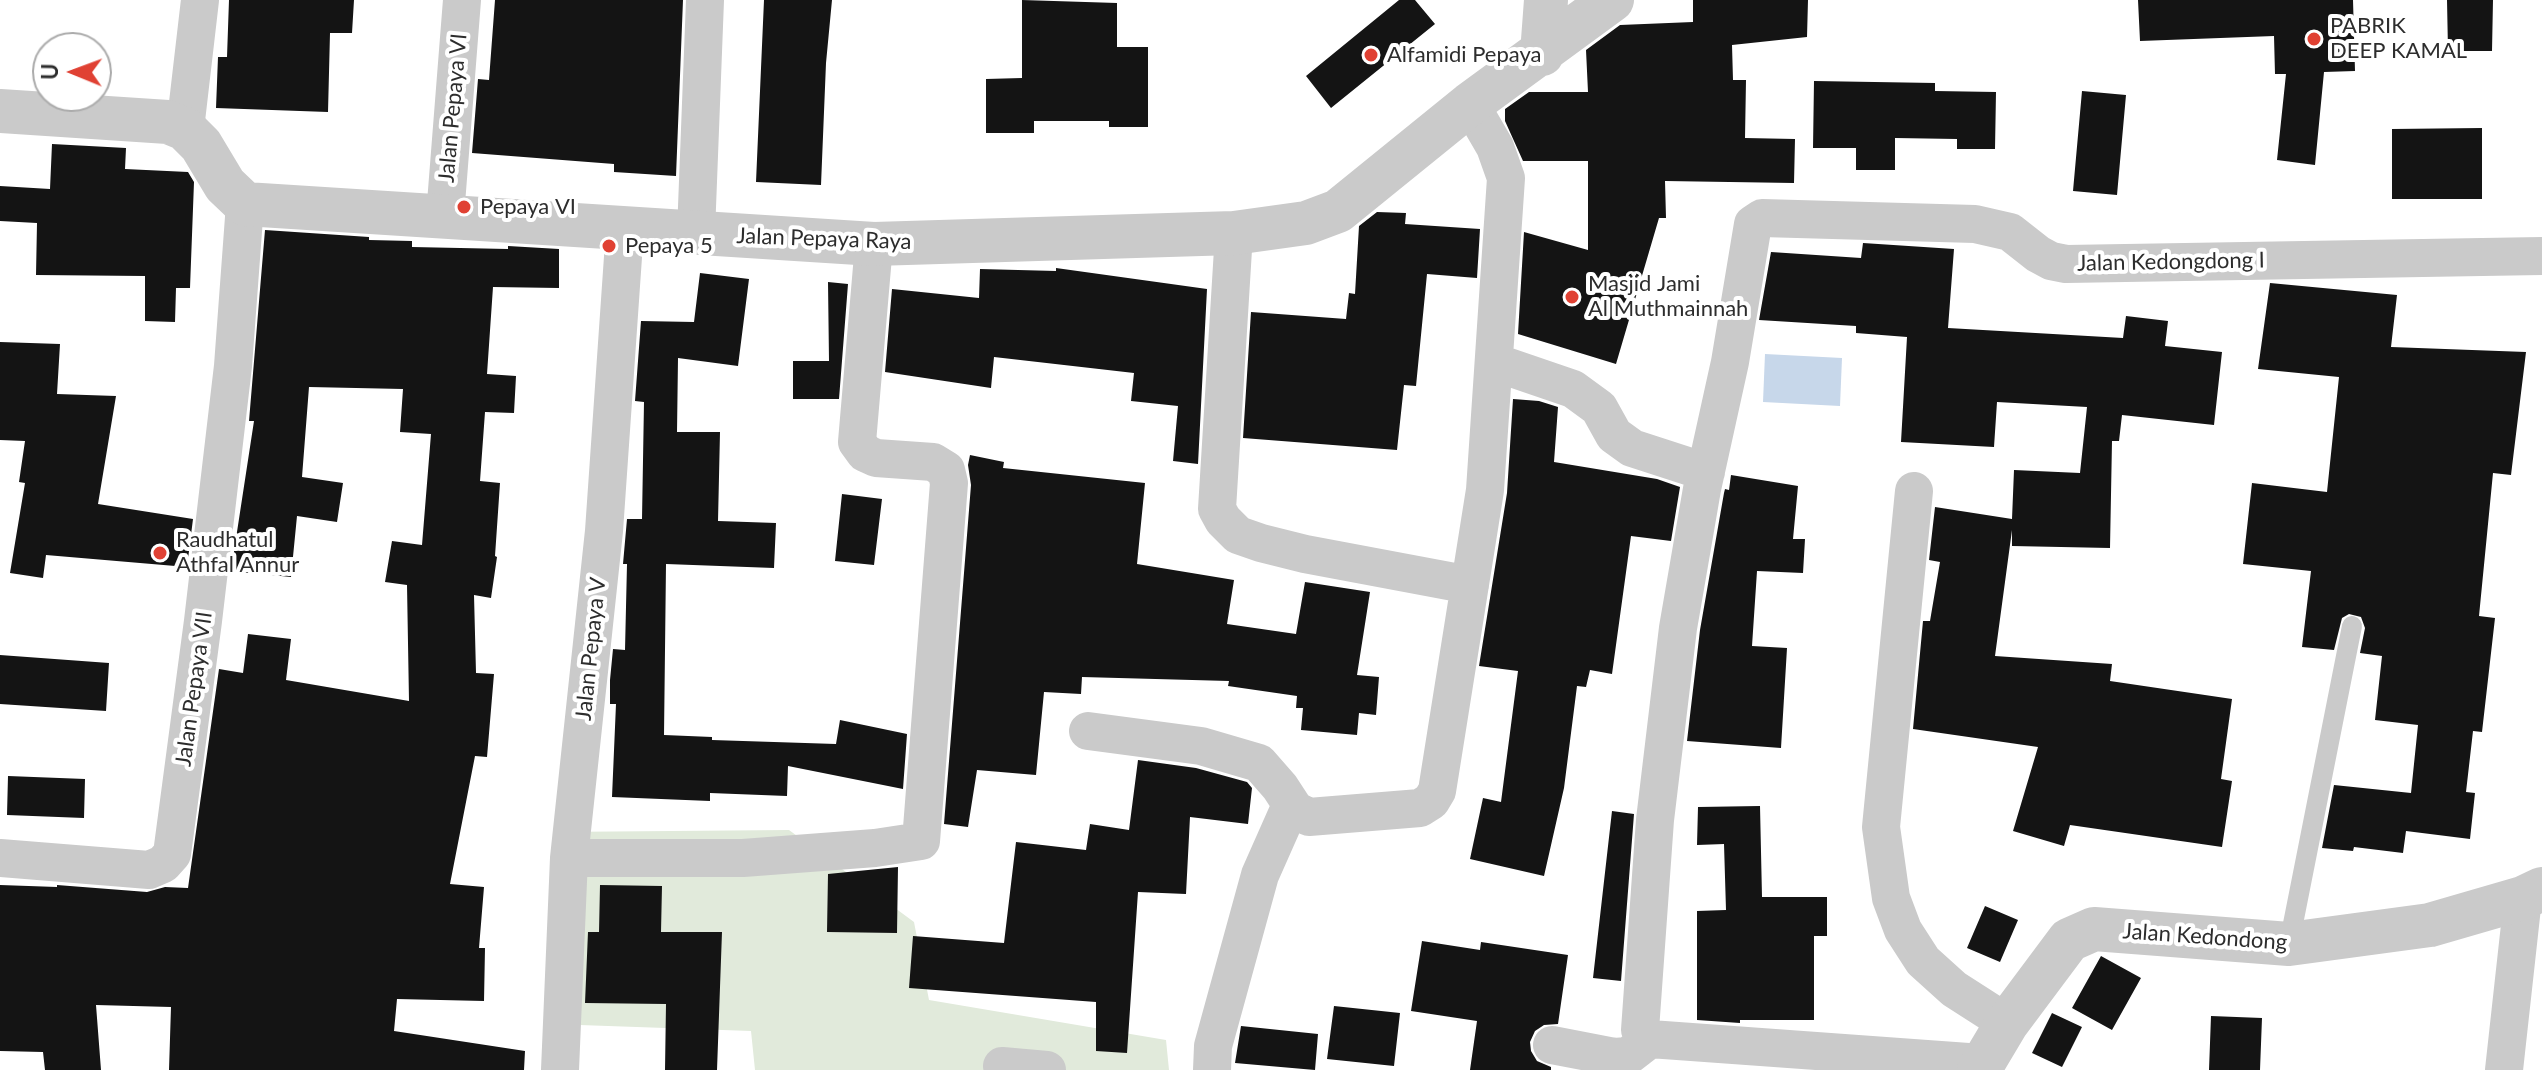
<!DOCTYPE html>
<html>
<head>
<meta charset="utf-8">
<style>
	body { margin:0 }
	#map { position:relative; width:2542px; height:1070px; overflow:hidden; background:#fff; font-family:Lato,sans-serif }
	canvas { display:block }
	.north { position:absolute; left:32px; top:32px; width:80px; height:80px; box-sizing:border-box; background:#fff; border:2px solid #ababab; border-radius:50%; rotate:271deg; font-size:22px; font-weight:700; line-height:32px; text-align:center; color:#2d2d2d }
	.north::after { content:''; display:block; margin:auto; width:28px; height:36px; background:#e04133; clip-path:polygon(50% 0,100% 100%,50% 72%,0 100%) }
</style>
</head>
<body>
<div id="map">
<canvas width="2542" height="1070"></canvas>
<div class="north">U</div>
</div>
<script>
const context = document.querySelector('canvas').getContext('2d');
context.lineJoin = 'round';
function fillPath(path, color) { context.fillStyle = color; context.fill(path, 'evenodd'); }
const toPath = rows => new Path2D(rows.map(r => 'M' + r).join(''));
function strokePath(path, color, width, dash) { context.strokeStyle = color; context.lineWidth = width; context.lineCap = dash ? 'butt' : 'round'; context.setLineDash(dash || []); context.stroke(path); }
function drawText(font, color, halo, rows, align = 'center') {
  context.font = font + ' Lato,sans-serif'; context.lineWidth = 8; context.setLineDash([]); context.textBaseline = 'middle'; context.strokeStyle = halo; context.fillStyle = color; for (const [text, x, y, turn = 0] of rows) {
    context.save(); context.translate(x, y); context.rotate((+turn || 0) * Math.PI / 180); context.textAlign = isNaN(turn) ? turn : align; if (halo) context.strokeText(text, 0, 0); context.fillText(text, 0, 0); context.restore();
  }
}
const green = toPath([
	[789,830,914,922,929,1000,1166,1040,1169,1070,755,1070,751,1031,551,1024,554,832]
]);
const water = toPath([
	[1765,354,1842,358,1840,406,1763,402]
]);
const building = toPath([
	[229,0,354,0,352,33,330,33,328,112,216,108,218,57,227,57],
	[495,0,683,0,676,176,614,172,614,164,472,153,478,79,489,80],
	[764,0,832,0,826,63,821,185,756,182],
	[1022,0,1117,3,1117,47,1148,47,1148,127,1109,127,1109,121,1034,121,1034,133,986,133,986,79,1022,78],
	[1399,0,1415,0,1435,24,1331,108,1306,76],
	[1693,0,1808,0,1807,37,1732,45,1733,80,1746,80,1745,138,1795,139,1794,183,1665,181,1666,218,1659,218,1616,364,1518,334,1524,232,1588,250,1588,161,1523,161,1505,121,1505,109,1529,92,1588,92,1586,50,1620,25,1693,22],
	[2138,0,2353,0,2355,71,2324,72,2315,165,2277,160,2286,74,2275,74,2274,36,2140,41],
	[2447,0,2493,0,2492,51,2448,51],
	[1814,81,1935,83,1935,91,1996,92,1995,149,1957,149,1957,139,1895,138,1895,170,1856,170,1856,148,1813,148],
	[2082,91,2126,95,2117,195,2073,191],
	[2482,128,2482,199,2392,199,2392,129],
	[52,144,126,148,125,169,188,172,194,182,190,288,176,288,175,322,145,321,145,276,36,275,37,223,0,221,0,186,50,189],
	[1377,212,1406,213,1405,224,1480,229,1477,278,1427,274,1416,386,1404,385,1397,450,1243,438,1251,312,1346,319,1349,293,1355,294,1359,226],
	[265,230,369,237,369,240,412,241,412,247,508,249,508,246,559,249,559,288,493,287,487,374,516,376,514,413,485,412,480,481,500,483,495,556,497,557,491,598,474,595,476,673,494,674,487,757,475,756,450,884,484,887,479,948,485,948,484,1001,397,999,394,1031,525,1051,524,1070,169,1070,171,1007,96,1005,101,1070,45,1070,43,1052,0,1051,0,885,57,887,57,885,147,892,165,887,188,888,219,669,243,673,248,634,291,639,286,680,409,701,407,585,385,582,392,541,422,545,431,434,400,432,403,389,309,387,302,477,343,483,337,522,297,516,291,577,231,571,254,421,249,421],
	[1863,243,1954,249,1948,328,2123,338,2126,316,2168,321,2165,346,2222,352,2214,425,2122,415,2119,441,2112,441,2110,548,2012,546,2012,530,1995,656,2112,664,2110,681,2232,699,2221,779,2232,781,2222,847,2070,825,2064,846,2013,831,2038,747,1913,729,1923,621,1930,621,1940,562,1929,560,1935,507,2012,519,2014,470,2080,473,2087,407,1997,402,1994,447,1901,442,1907,337,1856,333,1856,326,1759,320,1771,252,1861,258],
	[1056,268,1207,289,1198,464,1173,461,1178,406,1131,401,1134,373,994,357,991,388,885,372,892,289,979,298,980,269,1056,271],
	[700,273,749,279,738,366,678,358,677,432,720,432,718,521,776,523,774,568,666,564,664,735,712,737,712,740,836,744,840,720,907,734,903,789,788,766,787,796,710,793,710,801,612,797,616,704,610,704,610,680,613,649,625,650,627,564,623,564,627,519,642,519,644,402,635,401,641,321,694,322],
	[828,282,848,284,839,399,793,399,793,361,829,361],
	[2270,283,2397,295,2391,347,2526,352,2511,475,2493,473,2479,616,2495,618,2482,732,2473,731,2466,792,2475,793,2470,839,2406,831,2403,853,2354,847,2353,851,2322,848,2334,785,2411,793,2418,725,2375,720,2382,656,2360,653,2365,628,2361,617,2349,614,2342,618,2334,650,2302,647,2311,571,2243,564,2252,483,2327,492,2339,377,2258,369],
	[0,342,60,344,57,394,116,396,98,504,193,519,187,567,46,555,43,578,10,573,25,483,19,482,25,441,0,440],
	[1513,399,1539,401,1558,407,1554,462,1657,479,1680,487,1671,541,1631,536,1612,674,1590,670,1586,687,1577,686,1564,788,1544,876,1470,859,1483,798,1501,802,1518,671,1479,666,1507,493],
	[970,455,1004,462,1003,468,1145,483,1137,564,1234,580,1227,624,1296,634,1305,582,1370,592,1357,675,1379,677,1376,715,1359,713,1357,735,1301,730,1303,708,1296,708,1297,696,1228,686,1229,681,1082,677,1081,694,1044,692,1036,775,977,770,968,827,944,824,971,485,968,465],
	[1731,475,1798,486,1793,539,1805,539,1803,573,1757,571,1752,646,1787,648,1781,748,1687,741,1700,630,1724,493,1725,489,1729,490],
	[842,494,882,499,874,565,835,561],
	[0,655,109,663,106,711,0,704],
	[1138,760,1196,768,1247,782,1252,788,1248,824,1190,817,1186,894,1138,892,1127,1053,1096,1051,1096,1002,909,988,913,936,1004,943,1016,842,1086,850,1090,824,1129,830],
	[8,776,85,779,84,818,7,815],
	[1760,806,1762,897,1827,897,1827,936,1814,936,1814,1020,1740,1020,1740,1023,1697,1020,1697,911,1726,910,1724,844,1697,845,1698,807],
	[1612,811,1634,814,1621,981,1593,978],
	[898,867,897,933,827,932,828,874],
	[600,885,662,886,661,932,722,932,717,1070,665,1070,666,1004,585,1003,588,932,599,932],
	[1985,906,2018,920,2000,962,1967,948],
	[1422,941,1480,950,1481,942,1568,955,1558,1024,1544,1025,1535,1031,1530,1042,1531,1051,1537,1061,1551,1067,1551,1070,1470,1070,1477,1021,1411,1011],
	[2101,956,2141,978,2112,1030,2072,1008],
	[1334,1006,1400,1013,1394,1066,1327,1059],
	[2052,1013,2082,1027,2062,1067,2032,1053],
	[2211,1016,2262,1018,2260,1070,2209,1070],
	[1241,1026,1318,1034,1315,1070,1235,1063]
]);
const service = toPath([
	[2289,944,2352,626]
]);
const minor = toPath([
	[185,129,200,0],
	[445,216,462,0],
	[696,233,705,0],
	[1234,233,1217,509,1223,520,1238,535,1261,543,1305,554,1470,585],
	[1494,362,1573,389,1599,408,1614,435,1632,448,1706,472],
	[1914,491,1881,827,1891,898,1903,930,1923,961,1954,989,2007,1023],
	[1088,731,1201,746,1259,763,1280,787,1295,810,1309,817,1420,808,1431,801,1437,791,1485,490,1506,178,1495,147,1470,104],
	[0,858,149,870,163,864,172,854,203,621,233,366,245,204],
	[569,858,743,858,875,848,921,841,949,483,946,470,933,462,876,458,865,453,857,442,874,244],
	[1552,1045,1614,1057,1628,1056,1650,1039],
	[1982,1063,1650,1039,1643,1036,1640,1030,1655,820,1678,628,1702,489,1730,362,1753,224,1762,218,1975,224,2010,232,2038,254,2051,261,2066,264,2542,256],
	[1002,1066,1047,1070],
	[560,1070,569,858,604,531,625,228],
	[1212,1070,1213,1046,1260,875,1291,805],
	[2504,1070,2523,898]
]);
const tertiary = toPath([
	[1542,54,1546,0],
	[0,111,168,122,185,129,201,145,225,185,245,204,874,244,1234,233,1306,223,1338,211,1470,104,1612,0],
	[1979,1070,2007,1023,2069,940,2094,929,2289,944,2430,925,2523,898,2542,889]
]);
const markers = [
	[2314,39,8,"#e04133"],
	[1371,55,8,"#e04133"],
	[464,207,8,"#e04133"],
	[609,246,8,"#e04133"],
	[1572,297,8,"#e04133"],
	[160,553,8,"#e04133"]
];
const poiNames = [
	["PABRIK",2330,26],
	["DEEP KAMAL",2330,51],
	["Alfamidi Pepaya",1387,55],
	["Pepaya VI",480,207],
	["Pepaya 5",625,246],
	["Masjid Jami",1588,284],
	["Al Muthmainnah",1588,309],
	["Raudhatul",176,540],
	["Athfal Annur",176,565]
];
const streetNames = [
	["Jalan Pepaya VI",453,108,-85],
	["Jalan Pepaya Raya",824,239,2],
	["Jalan Kedongdong I",2171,262,-1],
	["Jalan Pepaya V",591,649,-84],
	["Jalan Pepaya VII",194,689,-82],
	["Jalan Kedondong",2205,937,4]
];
fillPath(green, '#e1eadb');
fillPath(water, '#c7d7ea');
fillPath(building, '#141414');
strokePath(service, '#cacaca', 20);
strokePath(minor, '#cacaca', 38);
strokePath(tertiary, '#cacaca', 44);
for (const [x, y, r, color] of markers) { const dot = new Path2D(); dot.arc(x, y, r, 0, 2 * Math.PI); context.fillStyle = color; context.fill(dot); strokePath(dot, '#fff', 3); }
drawText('22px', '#2d2d2d', '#fff', poiNames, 'left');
drawText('22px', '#2d2d2d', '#fff', streetNames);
</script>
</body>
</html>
